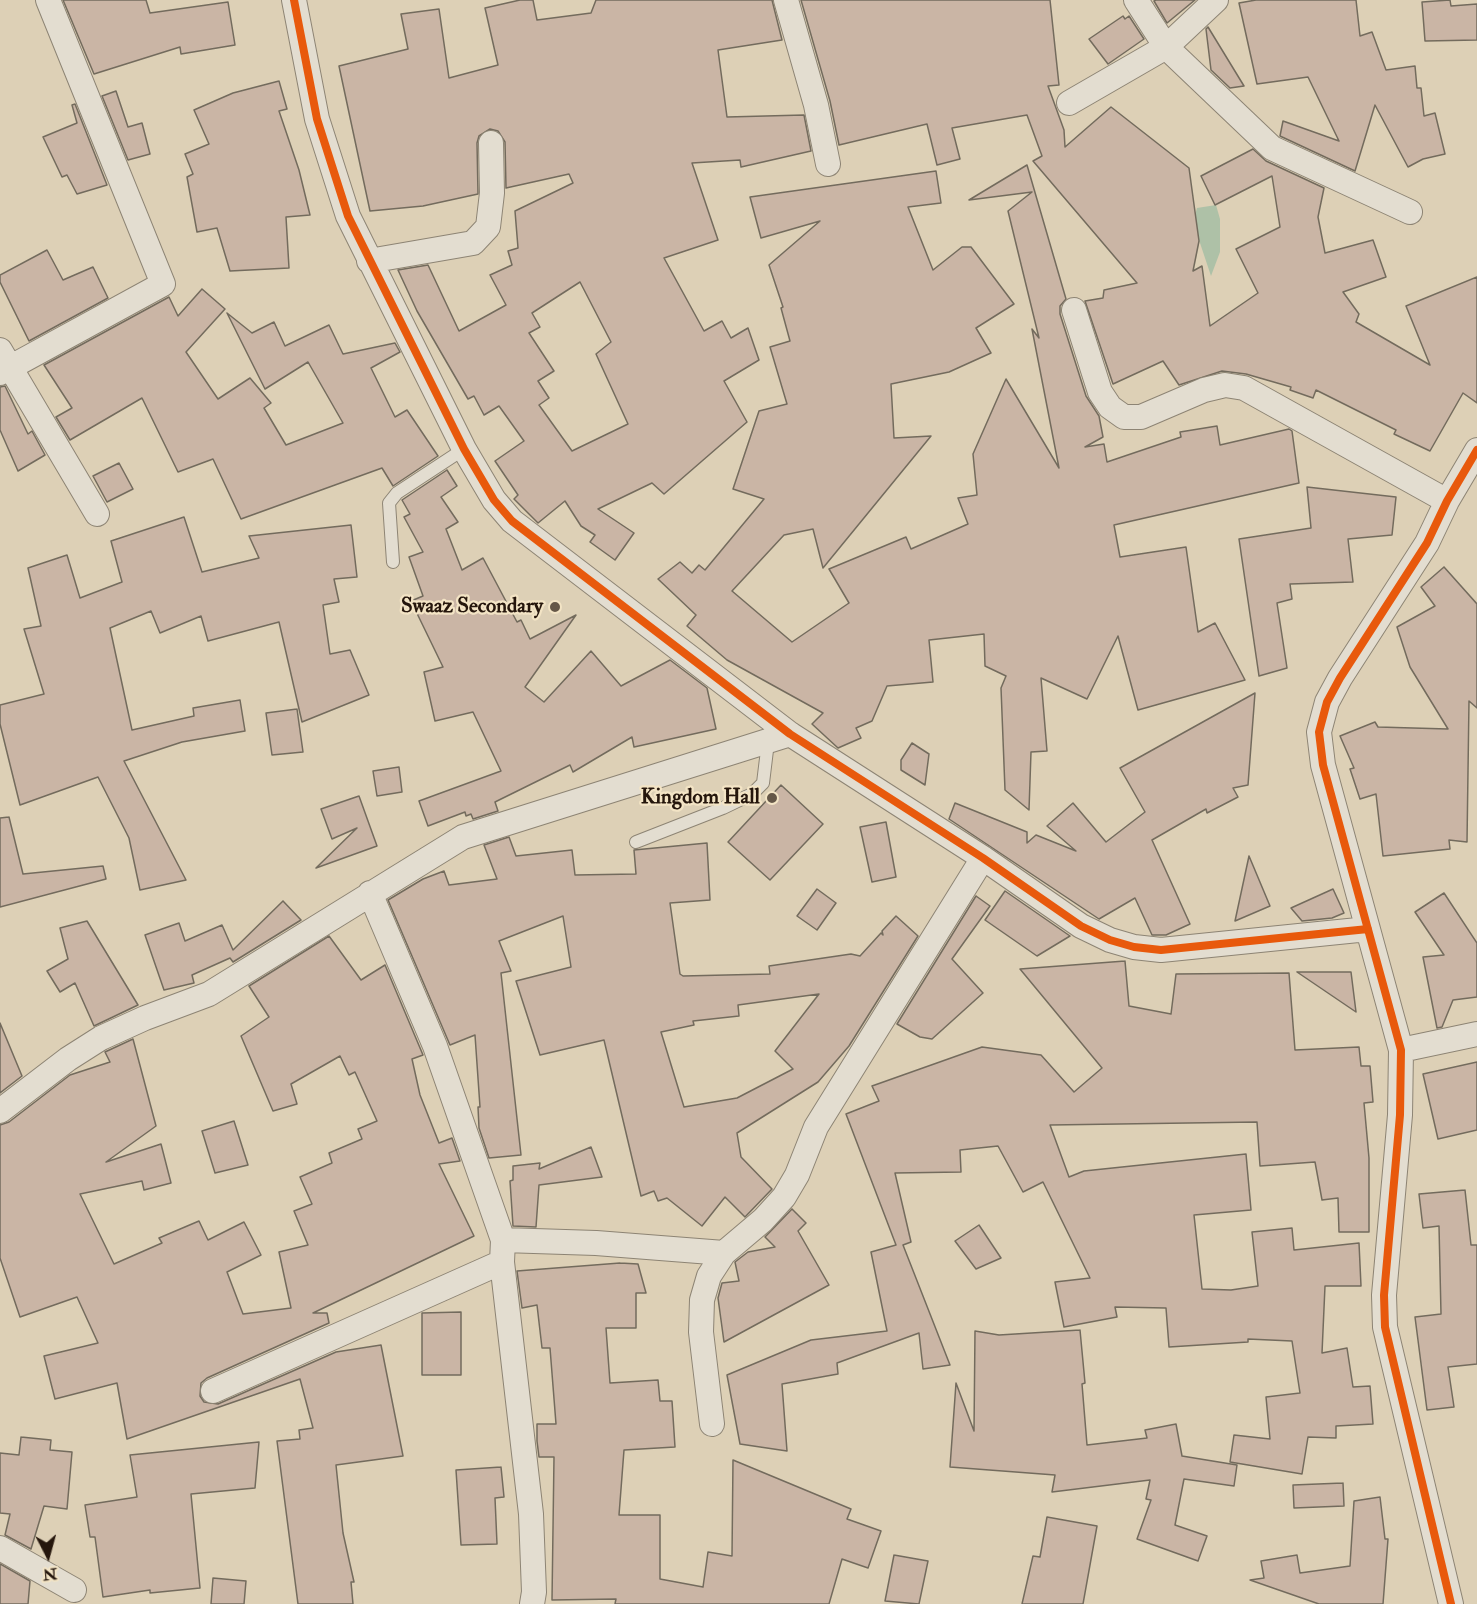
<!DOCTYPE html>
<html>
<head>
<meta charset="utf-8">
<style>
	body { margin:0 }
	#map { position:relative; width:1477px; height:1604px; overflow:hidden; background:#ddd0b6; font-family:"IM FELL Double Pica",serif }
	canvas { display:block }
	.north { position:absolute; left:18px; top:1526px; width:60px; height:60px; -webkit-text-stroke:4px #f3e4c5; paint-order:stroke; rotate:174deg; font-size:16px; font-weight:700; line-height:24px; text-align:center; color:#25160c }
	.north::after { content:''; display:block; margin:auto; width:21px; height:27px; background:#25160c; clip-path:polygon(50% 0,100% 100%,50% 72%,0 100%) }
</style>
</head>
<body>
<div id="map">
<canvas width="1477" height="1604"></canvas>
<div class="north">N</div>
</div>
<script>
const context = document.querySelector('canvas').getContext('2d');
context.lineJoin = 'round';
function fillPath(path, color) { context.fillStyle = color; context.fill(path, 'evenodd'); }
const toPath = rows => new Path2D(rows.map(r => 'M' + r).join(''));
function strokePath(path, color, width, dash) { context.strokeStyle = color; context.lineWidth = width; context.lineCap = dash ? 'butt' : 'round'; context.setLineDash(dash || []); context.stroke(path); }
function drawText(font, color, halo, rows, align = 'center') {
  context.font = font + ' "IM FELL Double Pica",serif'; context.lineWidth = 4.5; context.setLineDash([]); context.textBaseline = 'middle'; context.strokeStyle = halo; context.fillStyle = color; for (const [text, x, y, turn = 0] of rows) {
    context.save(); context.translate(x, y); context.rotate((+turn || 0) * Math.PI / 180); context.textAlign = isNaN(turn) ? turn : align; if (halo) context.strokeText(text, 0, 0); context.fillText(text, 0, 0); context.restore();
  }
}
const water = toPath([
	[1216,205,1220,219,1220,252,1211,276,1193,222,1197,208]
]);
const building = toPath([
	[63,0,146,0,150,13,228,2,235,45,181,54,180,47,94,74,63,0],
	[520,0,533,0,537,20,591,13,596,0,772,0,782,40,718,50,727,117,804,115,811,151,741,167,740,160,692,163,718,240,664,258,704,331,722,321,731,338,748,328,759,360,724,381,747,422,664,494,652,483,598,509,634,533,615,560,590,542,595,535,581,526,565,501,538,523,514,499,518,495,495,461,524,441,499,406,484,415,474,396,468,399,417,311,398,270,428,265,459,331,506,305,490,275,512,265,508,251,518,248,515,211,573,183,569,174,506,188,505,142,498,131,490,129,479,136,477,143,478,194,423,206,370,211,339,66,408,49,401,14,439,9,449,78,498,65,485,8,520,0],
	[580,282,611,342,596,354,628,424,572,451,539,405,549,398,538,381,554,371,529,333,540,327,532,313,580,282],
	[801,0,1050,0,1059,85,1048,86,1064,130,1065,147,1111,107,1189,168,1199,241,1193,271,1202,266,1210,326,1258,293,1236,249,1280,227,1272,176,1215,205,1201,176,1253,149,1266,161,1324,188,1318,217,1325,253,1373,240,1386,277,1343,292,1359,314,1356,322,1430,365,1406,306,1477,277,1477,403,1463,393,1430,451,1394,434,1396,430,1316,390,1313,398,1290,390,1291,387,1246,374,1222,371,1179,385,1163,361,1113,384,1085,301,1103,298,1104,290,1137,283,1033,161,1042,156,1027,115,952,128,960,159,937,165,927,124,839,145,830,101,801,0],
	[1156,0,1195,0,1167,23,1154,1,1156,0],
	[1256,0,1356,0,1360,36,1372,32,1386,70,1415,66,1417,88,1421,88,1424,116,1435,113,1445,154,1423,159,1408,167,1375,105,1355,171,1280,136,1283,121,1339,141,1308,77,1257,84,1239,3,1256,0],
	[1450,0,1451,6,1477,4,1477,40,1425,41,1422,2,1450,0],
	[1123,16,1125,19,1129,16,1144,39,1108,64,1089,39,1123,16],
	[1208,27,1244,86,1230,88,1211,70,1206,29,1208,27],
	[279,81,287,109,279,111,299,170,310,215,286,217,289,268,230,271,217,228,197,232,187,177,193,174,185,154,209,144,194,110,233,93,279,81],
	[116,91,128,127,142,123,150,154,128,160,102,96,116,91],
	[75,104,107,185,77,194,67,175,62,177,43,137,77,123,72,105,75,104],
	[1027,165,1066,299,1060,306,1060,314,1086,396,1099,416,1103,437,1085,447,1104,444,1107,462,1181,437,1180,432,1217,426,1220,445,1289,429,1292,431,1299,483,1114,525,1120,557,1186,547,1198,632,1215,623,1245,680,1138,710,1118,636,1087,699,1041,678,1047,751,1031,752,1029,810,1005,790,1001,688,1006,676,985,666,984,634,929,640,933,682,887,686,872,721,856,728,861,738,838,748,812,724,823,713,727,660,687,626,696,615,658,579,680,562,692,573,699,565,705,570,764,499,733,489,759,411,787,404,770,347,790,341,781,308,783,307,769,265,820,221,761,238,750,197,936,171,941,203,908,207,933,270,962,247,971,247,1014,304,976,328,991,353,949,372,891,384,894,438,931,436,823,568,813,529,784,535,732,591,792,642,849,603,829,569,906,537,911,549,968,524,958,498,977,495,973,454,1006,379,1059,468,1032,329,1039,338,1008,211,1032,192,969,200,1027,165],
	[47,250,63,280,93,267,108,298,29,341,0,282,0,275,47,250],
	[202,289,225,309,186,352,218,399,250,378,271,403,264,408,286,445,343,423,308,362,265,389,227,313,252,333,274,322,285,346,329,325,343,354,395,343,400,352,371,368,395,417,407,410,438,456,393,486,382,468,241,519,213,459,178,472,142,398,70,440,56,417,72,408,44,365,169,297,178,316,202,289],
	[5,386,28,434,32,431,45,455,18,471,0,430,0,387,5,386],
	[119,463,133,489,107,502,93,476,119,463],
	[447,470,457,486,441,497,458,522,446,529,462,570,483,558,517,622,521,620,530,639,576,615,525,687,544,702,591,651,621,686,670,660,707,688,716,729,634,747,632,737,573,772,570,765,495,802,498,811,473,819,471,814,466,816,465,812,428,826,419,801,501,771,473,712,435,721,424,672,443,667,411,601,423,596,409,557,423,552,404,517,410,514,402,500,447,470],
	[1307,487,1396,497,1392,535,1348,539,1353,582,1290,584,1292,599,1277,603,1287,668,1259,676,1239,539,1311,528,1307,487],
	[184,517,202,572,259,558,249,536,351,525,357,577,334,579,339,602,323,605,330,654,350,650,369,695,302,722,279,622,208,641,201,616,160,633,151,611,110,628,132,730,194,716,193,708,240,700,245,731,182,742,124,761,186,880,140,890,129,838,98,777,20,805,0,724,0,705,44,694,24,629,41,626,28,568,67,555,80,598,122,582,111,541,184,517],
	[1444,567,1477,604,1477,708,1469,701,1467,842,1449,840,1450,849,1383,856,1376,794,1360,799,1350,769,1354,768,1340,736,1375,722,1378,727,1448,729,1410,667,1397,627,1435,606,1421,587,1444,567],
	[1255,693,1248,785,1233,788,1238,797,1207,813,1206,809,1152,840,1190,924,1166,935,1152,935,1135,898,1099,919,949,819,955,803,1027,832,1027,843,1036,835,1076,851,1047,826,1073,803,1106,842,1145,812,1120,768,1255,693],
	[297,709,303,752,272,755,266,713,297,709],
	[912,743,929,754,925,785,901,770,901,760,912,743],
	[399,767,402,792,377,796,373,771,399,767],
	[781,785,823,824,770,880,728,842,781,785],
	[359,796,377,846,316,868,357,828,332,839,321,809,359,796],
	[9,817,23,874,103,866,106,879,0,907,0,818,9,817],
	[886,822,896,877,872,882,860,827,886,822],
	[509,837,516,856,572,850,575,875,636,874,634,850,707,843,710,900,670,903,680,974,683,976,770,974,769,966,851,954,860,956,881,933,883,935,882,931,896,916,918,936,849,1046,818,1082,737,1133,741,1157,772,1189,745,1217,725,1197,702,1226,667,1198,658,1201,654,1191,641,1196,604,1040,540,1055,516,981,571,967,563,916,499,941,511,971,501,973,521,1155,489,1158,479,1128,478,1107,480,1107,475,1035,450,1045,388,900,423,879,444,871,449,885,497,879,484,845,509,837],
	[819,994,775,1051,793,1069,737,1098,684,1107,661,1032,694,1025,693,1021,739,1016,738,1005,819,994],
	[1249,856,1270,906,1235,921,1249,856],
	[817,889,836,903,817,930,797,916,817,889],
	[1333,889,1344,913,1332,918,1302,921,1291,908,1333,889],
	[1005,891,1070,936,1037,956,985,920,1005,891],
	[1444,893,1477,943,1477,997,1453,1000,1442,1027,1437,1028,1423,957,1444,955,1415,912,1444,893],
	[976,896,990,906,952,959,983,993,932,1039,920,1037,897,1024,976,896],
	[283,901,301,920,233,962,230,958,192,975,194,983,164,990,145,935,179,923,185,941,222,925,233,950,283,901],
	[87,921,138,1005,94,1026,75,983,60,992,47,971,68,959,60,928,87,921],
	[329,936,361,980,385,965,423,1055,412,1059,420,1095,439,1143,452,1138,460,1161,439,1164,474,1236,313,1313,327,1313,329,1323,207,1378,201,1383,200,1396,204,1402,218,1404,336,1352,381,1345,403,1456,336,1465,343,1533,354,1582,351,1582,353,1604,298,1604,277,1441,300,1439,299,1430,313,1428,300,1379,127,1439,117,1383,55,1399,44,1356,98,1343,77,1297,20,1317,0,1258,0,1125,9,1122,70,1075,110,1062,105,1052,133,1039,156,1126,106,1162,161,1144,171,1183,144,1190,142,1181,80,1194,114,1264,162,1243,159,1238,199,1221,208,1240,244,1222,261,1255,227,1272,243,1314,291,1308,279,1252,308,1245,294,1211,312,1204,300,1177,332,1163,329,1153,362,1139,358,1129,377,1121,355,1072,349,1075,340,1056,291,1084,297,1104,273,1111,241,1036,269,1017,249,986,329,936],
	[1125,961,1129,1006,1171,1014,1176,974,1289,973,1295,1050,1359,1047,1361,1066,1370,1066,1373,1102,1364,1103,1369,1158,1369,1232,1339,1232,1338,1198,1322,1200,1315,1162,1260,1166,1257,1122,1050,1125,1069,1177,1084,1171,1246,1154,1251,1210,1194,1215,1202,1289,1231,1290,1258,1286,1252,1232,1292,1228,1294,1250,1359,1243,1361,1286,1325,1286,1322,1353,1347,1348,1353,1387,1370,1386,1373,1424,1336,1426,1336,1438,1308,1437,1302,1474,1230,1462,1234,1435,1270,1439,1266,1397,1300,1393,1292,1341,1248,1339,1248,1342,1169,1347,1166,1308,1115,1307,1117,1317,1064,1327,1055,1282,1090,1278,1043,1182,1023,1192,998,1146,960,1150,961,1172,895,1173,911,1242,903,1245,950,1365,923,1369,919,1333,837,1363,838,1374,782,1384,787,1451,740,1444,727,1375,811,1340,887,1331,871,1252,896,1245,846,1114,879,1101,872,1086,982,1047,1041,1055,1074,1092,1102,1068,1020,969,1125,961],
	[1297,972,1351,972,1356,1012,1297,972],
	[0,1023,22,1076,0,1093,0,1023],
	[1477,1062,1477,1130,1438,1139,1423,1074,1477,1062],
	[234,1121,248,1165,215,1173,202,1131,234,1121],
	[591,1147,602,1177,539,1185,536,1227,513,1226,510,1181,513,1180,513,1166,540,1163,539,1169,591,1147],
	[1465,1190,1471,1245,1477,1245,1477,1364,1448,1367,1454,1407,1427,1410,1415,1317,1441,1314,1439,1226,1423,1228,1419,1194,1465,1190],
	[792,1209,806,1223,798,1231,829,1285,724,1342,718,1298,722,1283,739,1281,735,1262,748,1252,775,1247,765,1237,792,1209],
	[979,1225,1001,1258,976,1269,955,1241,979,1225],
	[620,1263,638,1264,646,1293,636,1293,636,1328,606,1328,610,1383,658,1380,660,1401,672,1401,675,1447,624,1450,619,1515,660,1515,660,1579,703,1587,708,1552,732,1556,733,1460,851,1509,847,1519,881,1531,868,1568,842,1559,829,1604,615,1604,616,1599,552,1600,554,1457,539,1457,537,1441,537,1424,556,1424,550,1348,542,1348,537,1305,522,1308,517,1271,620,1263],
	[461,1312,461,1375,422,1375,422,1313,461,1312],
	[1080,1330,1085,1383,1082,1384,1087,1445,1147,1438,1145,1430,1176,1424,1182,1456,1237,1465,1234,1486,1184,1479,1175,1525,1207,1536,1198,1561,1137,1539,1151,1500,1146,1499,1150,1480,1052,1492,1055,1475,950,1467,956,1383,974,1431,975,1331,999,1335,1080,1330],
	[21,1437,51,1440,50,1450,72,1452,67,1509,44,1506,31,1549,5,1535,10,1514,0,1513,0,1453,19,1455,21,1437],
	[259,1442,255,1488,191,1494,200,1588,150,1593,150,1590,103,1597,95,1537,90,1537,85,1505,137,1497,130,1455,259,1442],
	[501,1467,504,1497,495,1498,497,1544,461,1545,456,1470,501,1467],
	[1343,1483,1344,1506,1294,1508,1293,1485,1343,1483],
	[1380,1497,1385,1539,1388,1539,1383,1604,1319,1604,1250,1580,1264,1578,1261,1561,1297,1555,1300,1573,1350,1566,1354,1501,1380,1497],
	[1047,1517,1097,1526,1083,1604,1022,1604,1033,1556,1040,1557,1047,1517],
	[894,1555,928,1561,919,1604,885,1601,894,1555],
	[0,1564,30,1581,28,1604,0,1604,0,1564],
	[213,1578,246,1581,244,1604,211,1604,213,1578]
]);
const service = toPath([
	[393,562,389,503,397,493,464,449],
	[636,842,723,808,752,794,763,783,768,742]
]);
const minor = toPath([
	[294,0,317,119,348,216,464,449,494,500,512,521,790,734,983,858,1081,926,1110,940,1134,947,1161,950,1368,929],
	[786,0,816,105,828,164],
	[1136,0,1166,47,1272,148,1410,212],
	[1069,103,1166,47,1216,0],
	[369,261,473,243,488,227,492,193,491,143],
	[1074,310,1100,392,1110,407,1124,417,1141,417,1204,390,1225,385,1244,388,1447,501],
	[0,350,97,514],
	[0,373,163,284,48,0],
	[370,893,435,1046,503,1240,502,1262,531,1514,534,1592,532,1604],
	[1401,1050,1477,1034],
	[0,1111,68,1059,101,1038,145,1018,209,994,463,837,790,734],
	[503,1240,596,1243,724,1253],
	[213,1391,502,1262],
	[712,1424,701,1332,702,1300,709,1276,724,1253,763,1220,784,1197,797,1175,816,1127,983,858],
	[0,1548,74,1590],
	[1451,1604,1385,1327,1384,1295,1400,1115,1401,1050,1323,765,1319,732,1327,702,1340,678,1427,543,1447,501,1477,450]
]);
const cycleway = toPath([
	[294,0,317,119,348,216,464,449,494,500,512,521,790,734,983,858,1081,926,1110,940,1134,947,1161,950,1368,929],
	[1451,1604,1385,1327,1384,1295,1400,1115,1401,1050,1323,765,1319,732,1327,702,1340,678,1427,543,1447,501,1477,450]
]);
const markers = [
	[555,607,6,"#655748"],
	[772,798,6,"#655748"]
];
const poiNames = [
	["Swaaz Secondary",543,607],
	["Kingdom Hall",760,798]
];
fillPath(water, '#aec1a7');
fillPath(building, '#cab5a5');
strokePath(building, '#736b5d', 1.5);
strokePath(service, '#8d8474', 14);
strokePath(minor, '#8d8474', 26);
strokePath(service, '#e3ddd0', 12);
strokePath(minor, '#e3ddd0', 24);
strokePath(cycleway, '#e8590c', 8);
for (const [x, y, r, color] of markers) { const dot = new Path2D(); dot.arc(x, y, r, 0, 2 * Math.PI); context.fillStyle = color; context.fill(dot); strokePath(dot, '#f3e4c5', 2); }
drawText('bold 21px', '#25160c', '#f3e4c5', poiNames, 'right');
</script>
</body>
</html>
